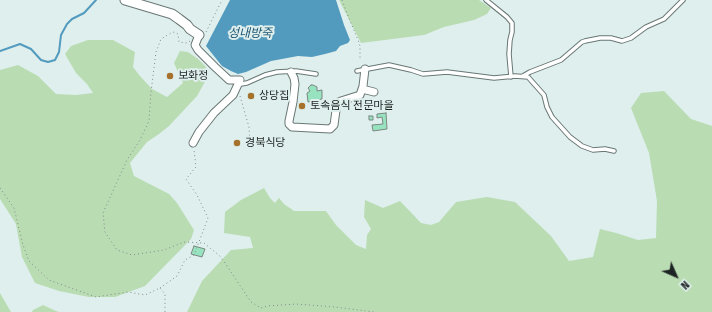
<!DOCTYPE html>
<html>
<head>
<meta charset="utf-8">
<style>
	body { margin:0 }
	#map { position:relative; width:712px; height:312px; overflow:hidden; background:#deefed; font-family:"Fira Sans Condensed",sans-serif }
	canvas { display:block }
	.north { position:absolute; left:656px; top:256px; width:40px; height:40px; -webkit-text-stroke:3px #deefed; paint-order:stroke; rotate:135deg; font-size:11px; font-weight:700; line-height:16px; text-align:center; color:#1e2423 }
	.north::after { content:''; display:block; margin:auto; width:14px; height:18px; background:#1e2423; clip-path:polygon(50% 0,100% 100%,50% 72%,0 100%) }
</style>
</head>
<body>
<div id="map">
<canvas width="712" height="312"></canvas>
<div class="north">N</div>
</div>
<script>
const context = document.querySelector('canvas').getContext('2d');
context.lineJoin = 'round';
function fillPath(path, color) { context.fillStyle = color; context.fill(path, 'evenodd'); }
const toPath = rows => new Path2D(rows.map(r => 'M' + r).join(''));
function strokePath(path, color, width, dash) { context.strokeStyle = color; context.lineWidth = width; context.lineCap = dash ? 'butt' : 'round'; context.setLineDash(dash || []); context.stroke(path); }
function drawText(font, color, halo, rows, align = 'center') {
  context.font = font + ' "Fira Sans Condensed","Noto Sans KR",sans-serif'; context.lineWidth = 4; context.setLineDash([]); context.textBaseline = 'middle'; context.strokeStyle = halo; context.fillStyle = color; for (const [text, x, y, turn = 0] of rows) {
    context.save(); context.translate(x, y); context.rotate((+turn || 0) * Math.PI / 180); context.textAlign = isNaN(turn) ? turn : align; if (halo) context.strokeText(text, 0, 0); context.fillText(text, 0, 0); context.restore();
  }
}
const green = toPath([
	[339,0,479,0,491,8,487,14,474,20,444,27,424,35,361,43],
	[88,40,113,40,135,52,133,67,140,76,152,89,167,97,183,83,174,63,180,51,188,52,198,59,206,67,207,78,197,96,169,126,159,134,147,142,130,163,134,176,169,194,177,203,194,230,191,239,145,286,115,297,89,297,59,291,35,283,22,257,16,224,0,199,0,70,18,65,38,76,56,94,76,95,93,93,87,84,76,73,65,54,71,46],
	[664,91,691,119,712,126,712,312,187,312,202,281,231,250,253,248,250,237,224,233,225,212,241,200,264,188,270,198,275,203,279,198,284,204,294,211,326,211,336,225,356,245,366,249,367,235,371,229,364,217,365,200,383,208,400,201,421,223,431,225,439,222,456,202,487,197,515,202,551,236,569,261,593,257,600,229,616,233,638,240,656,238,657,201,649,153,631,108,641,93],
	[0,293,11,312,0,312],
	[43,305,56,311,59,312,32,312,33,310]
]);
const water = toPath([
	[230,0,336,0,344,25,350,40,348,43,340,46,336,51,325,54,312,57,298,56,271,61,246,72,238,74,231,71,222,66,206,46]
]);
const stream = toPath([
	[0,51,20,44,31,49,41,60,48,62,55,60,59,52,61,35,67,24,72,19,84,13,96,0]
]);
const building = toPath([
	[311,85,313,85,317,87,317,91,322,90,322,99,308,102,307,93,310,91,308,88,311,85],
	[386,113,387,129,373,131,372,125,383,124,382,117,377,118,377,114,386,113],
	[369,116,373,116,373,120,369,120,369,116],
	[194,246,205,249,202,257,191,254,194,246]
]);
const path = toPath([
	[342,0,346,11,358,40,360,46,360,58],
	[206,32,222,0],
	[190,41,187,43,179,42,178,34,174,32,171,33,161,39,156,52,151,92,149,121,140,140,127,160,103,213,105,232,117,250,132,255,164,250,184,242,204,243,221,257,251,302,261,308,267,306,296,304,335,307,374,312],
	[240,96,249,127,250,145],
	[0,188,14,208,23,245,29,261,49,280,96,297,128,292,145,295,160,288,165,294,165,312],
	[160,288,177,276,185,260,194,255,208,218,197,195,186,179,196,167,194,150]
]);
const lane = toPath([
	[486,0,507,17,512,23,512,32,510,40,509,54,511,77],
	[357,71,389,65,411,70,423,74,447,72,494,78,515,76,528,77,544,95,547,107,552,117,570,137,582,146,593,150,605,149,614,151],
	[523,76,530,72,561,60,582,42,585,41,600,38,611,38,622,41,631,38,646,27,664,19,683,0],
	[240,81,241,84,247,83,265,75,277,72,296,71,316,74]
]);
const street = toPath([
	[291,72,294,78,295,84,293,102,289,121,289,124,292,127,330,129,334,125,337,103,341,101,360,95,363,86,365,69],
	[362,89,374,92],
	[193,143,199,132,214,113,233,95,240,80,229,80,215,67,198,50,195,45,199,35]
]);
const secondary = toPath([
	[125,0,172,14,179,19,187,25,190,29,199,35]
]);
const markers = [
	[170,76,4,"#a6722b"],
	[251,96,4,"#a6722b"],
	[302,106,4,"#a6722b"],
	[237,143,4,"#a6722b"]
];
const poiNames = [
	["보화정",178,76],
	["상당집",259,96],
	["토속음식 전문마을",310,106],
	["경북식당",245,143]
];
const waterNames = [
	["성내방죽",250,34]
];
fillPath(green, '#badcb3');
fillPath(water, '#539abf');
strokePath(stream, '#539abf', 2);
fillPath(building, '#97e3bf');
strokePath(building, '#7b8781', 1);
strokePath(lane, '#697775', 5.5);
strokePath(street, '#697775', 9);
strokePath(secondary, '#697775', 11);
strokePath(path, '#808b8a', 1, [1, 3]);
strokePath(lane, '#fff', 3.5);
strokePath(street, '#fff', 7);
strokePath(secondary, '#fff', 9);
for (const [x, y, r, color] of markers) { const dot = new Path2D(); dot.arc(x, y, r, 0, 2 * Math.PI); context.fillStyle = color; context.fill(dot); strokePath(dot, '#deefed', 1.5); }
drawText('11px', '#1e2423', '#deefed', poiNames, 'left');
drawText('italic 12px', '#1d5570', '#deefed', waterNames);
</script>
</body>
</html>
